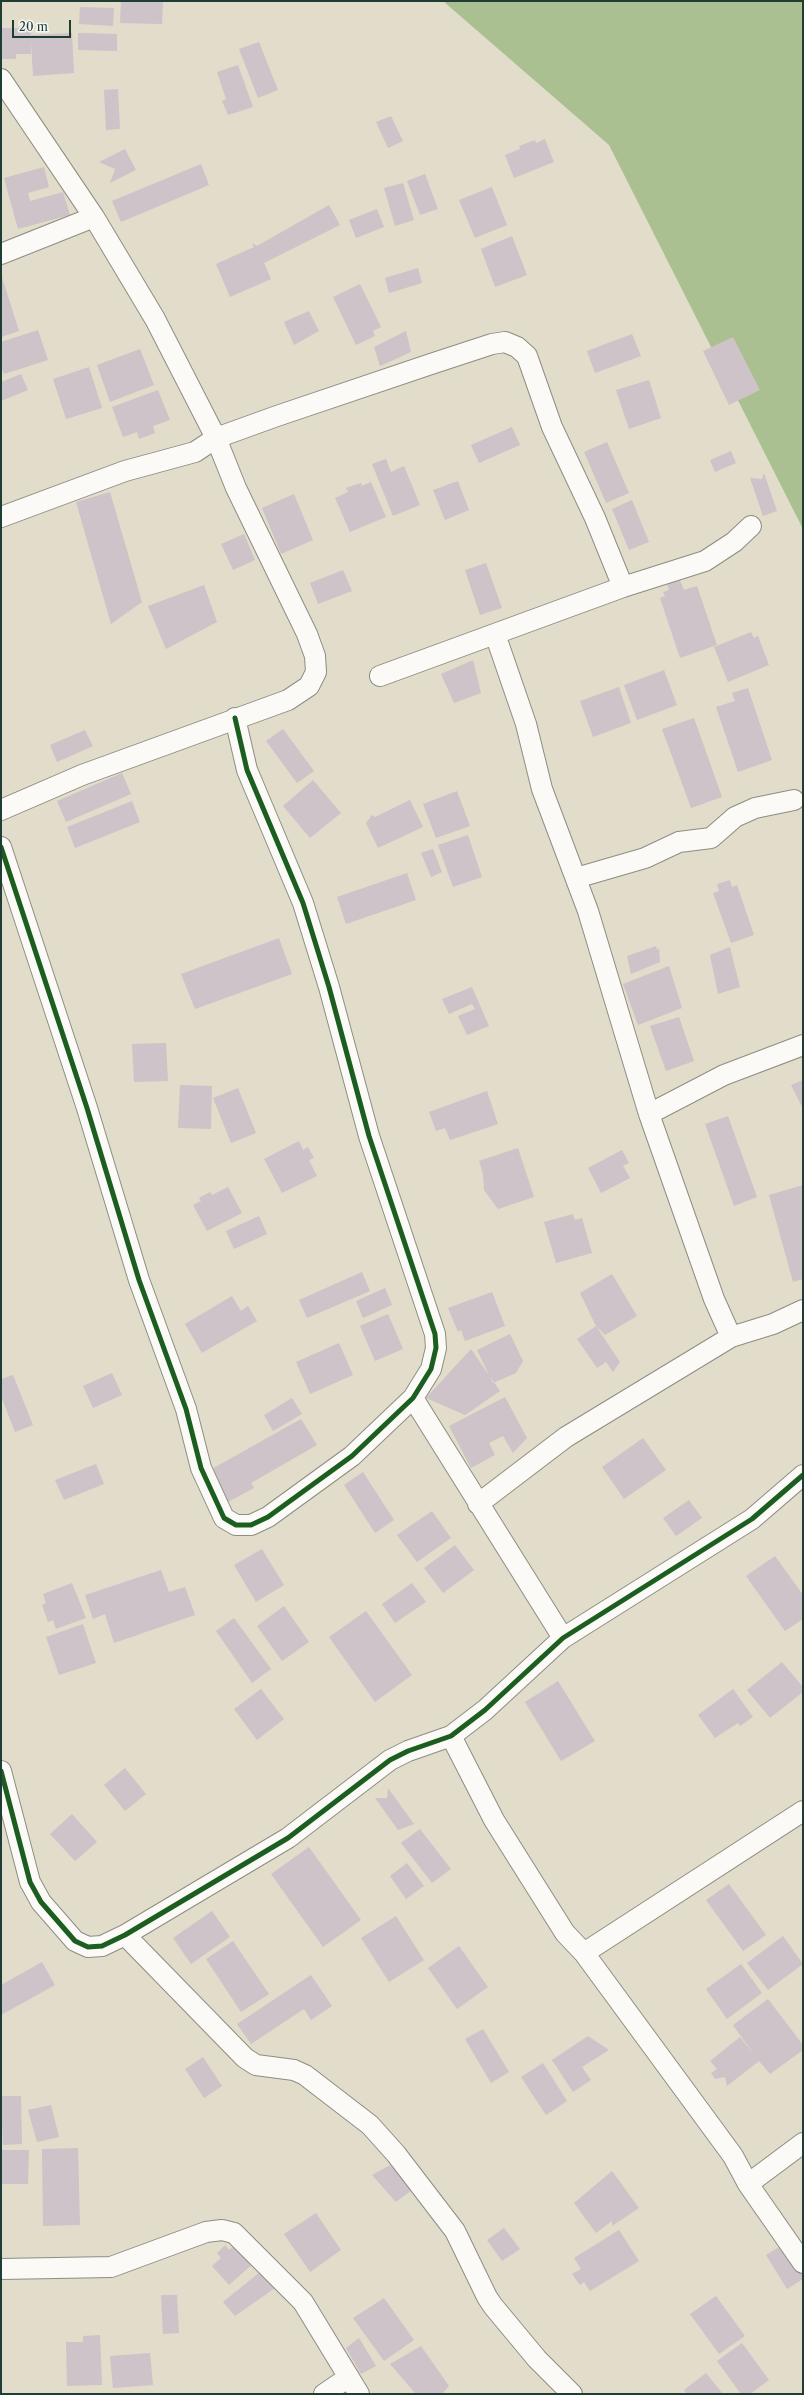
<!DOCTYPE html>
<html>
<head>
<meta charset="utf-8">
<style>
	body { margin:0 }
	#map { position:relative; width:804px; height:2395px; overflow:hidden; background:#e2dcca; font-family:"Libre Caslon Text",serif }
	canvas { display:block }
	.frame { position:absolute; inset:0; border:2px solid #1f3d34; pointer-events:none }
	.scale { position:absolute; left:12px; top:20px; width:59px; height:18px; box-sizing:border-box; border:2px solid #1f3d34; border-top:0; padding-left:5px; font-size:12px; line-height:14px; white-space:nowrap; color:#1f3d34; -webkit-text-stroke:3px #f6f6f2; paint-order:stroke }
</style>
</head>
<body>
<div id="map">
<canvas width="804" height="2395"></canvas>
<div class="frame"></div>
<div class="scale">20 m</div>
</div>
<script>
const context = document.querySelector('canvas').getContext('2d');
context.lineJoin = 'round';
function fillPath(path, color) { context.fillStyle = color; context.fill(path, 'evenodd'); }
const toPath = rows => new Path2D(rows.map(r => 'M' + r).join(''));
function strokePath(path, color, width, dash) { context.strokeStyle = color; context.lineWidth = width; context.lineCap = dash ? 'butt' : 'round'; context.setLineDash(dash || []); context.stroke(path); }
const forest = toPath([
	[443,1,803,1,803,529,609,145]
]);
const building = toPath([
	[121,1,163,1,162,24,120,23],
	[80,7,114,8,113,26,79,24],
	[1,28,31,28,31,35,72,33,74,73,33,76,31,41,31,54,16,54,16,59,1,59],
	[78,33,117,34,117,51,78,50],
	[259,42,278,90,258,98,239,49],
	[238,65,253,107,228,115,222,101,226,99,217,72],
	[118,89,120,129,106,130,104,90],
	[391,116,403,141,388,148,376,122],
	[545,139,554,162,514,178,505,155,520,149,519,146,535,140,536,143],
	[125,149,136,170,110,183,115,169,99,162],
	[201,164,209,185,121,222,112,201],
	[44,167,49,187,28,193,30,201,63,192,70,215,18,229,4,178],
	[425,174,438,209,420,215,407,181],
	[403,183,414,220,395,226,384,188],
	[492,187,507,225,475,238,459,200],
	[329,205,340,225,264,263,271,279,230,297,216,264,254,247,252,243,257,246],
	[377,209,384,227,356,238,349,220],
	[512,236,527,275,495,287,481,249],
	[418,268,422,283,389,293,385,278],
	[1,274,19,331,1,337],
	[360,284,381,327,373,331,375,336,356,345,333,297],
	[309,311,319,331,294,345,284,322],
	[38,330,48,360,4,374,1,366,1,342],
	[406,331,411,352,380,366,374,347],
	[632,334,641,356,595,373,587,351],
	[733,337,760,390,729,405,703,351],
	[140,349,154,385,110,402,97,365],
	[89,367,102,408,66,419,53,379],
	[21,374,28,390,1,401,1,382],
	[649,380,661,418,629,429,616,390],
	[158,390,170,420,153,426,155,433,139,439,137,432,123,437,112,407],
	[512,427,520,445,479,463,471,445],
	[607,442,629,493,606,503,584,452],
	[731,451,736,463,715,472,710,460],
	[386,459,391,472,404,466,420,505,393,516,372,464],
	[764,473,777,511,763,516,750,478,762,479],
	[458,481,469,510,445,520,433,490],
	[371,482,386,517,350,532,335,498,348,492,346,488,361,483,362,486],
	[110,492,142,602,111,624,76,502],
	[294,494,313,540,281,554,262,508],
	[632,500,649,542,629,550,612,509],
	[244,534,255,560,233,570,221,544],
	[486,563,502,608,480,615,465,570],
	[343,570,352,591,318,604,310,583],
	[679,578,684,590,697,586,717,645,680,658,660,598,665,596,663,592,669,590,666,582],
	[204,585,217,622,166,649,148,606],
	[751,632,754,638,758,636,769,665,728,682,714,647],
	[473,660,481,693,454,703,441,674],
	[664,670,677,705,637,720,624,685],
	[619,687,631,723,593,737,580,701],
	[748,688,772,760,738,772,716,707,735,701,732,693],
	[694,718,722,797,691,808,662,729],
	[283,729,314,771,297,783,266,741],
	[85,730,93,746,57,762,50,745],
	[122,773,131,794,66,822,57,801],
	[313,780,341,813,310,838,283,806],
	[457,791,470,826,436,838,423,804],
	[410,800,423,827,378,848,366,823,372,815,375,817],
	[132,801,140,822,75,848,67,827],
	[468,835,482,877,453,887,438,845],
	[433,849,442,872,431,877,421,853],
	[407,873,416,900,346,924,337,897],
	[730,880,732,887,737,885,754,935,731,943,713,893,719,891,717,884],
	[279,938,292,974,195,1009,181,974],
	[656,946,657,950,659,948,660,962,631,974,627,956],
	[730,947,740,987,718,994,710,955],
	[669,966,682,1008,638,1025,623,984],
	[472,987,489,1026,467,1035,458,1016,475,1009,472,1004,449,1014,442,999],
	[679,1017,694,1061,666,1071,650,1026],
	[166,1043,168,1081,134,1082,132,1044],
	[803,1080,803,1109,791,1085],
	[180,1085,212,1086,211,1129,178,1128],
	[238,1088,256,1133,231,1143,213,1098],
	[487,1091,498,1124,450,1140,445,1128,436,1131,429,1112],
	[728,1116,757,1197,734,1206,705,1124],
	[299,1141,303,1150,308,1147,314,1158,309,1160,317,1176,282,1193,264,1159],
	[518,1148,534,1197,498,1209,484,1190,483,1174,479,1161],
	[622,1150,629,1163,623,1166,630,1178,601,1193,588,1168],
	[803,1185,803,1279,793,1282,769,1195],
	[228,1187,242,1213,207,1231,193,1205,201,1201,199,1198,210,1192,212,1195],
	[573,1214,575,1220,582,1218,592,1253,556,1263,544,1222],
	[259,1216,267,1234,234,1249,226,1231],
	[362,1272,370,1291,307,1318,299,1300],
	[612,1274,637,1316,605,1335,596,1326,620,1362,613,1372,606,1362,597,1368,577,1339,596,1326,580,1293],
	[385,1288,392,1305,363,1318,356,1301],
	[492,1292,505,1326,465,1341,461,1330,458,1332,448,1308],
	[232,1296,241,1311,248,1306,257,1321,202,1353,185,1324],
	[388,1314,403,1349,375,1361,360,1326],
	[510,1334,523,1361,516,1373,493,1383,477,1350],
	[339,1343,353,1375,310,1394,296,1362],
	[471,1349,500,1391,465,1415,426,1398],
	[112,1373,122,1395,93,1408,83,1386],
	[13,1375,33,1425,15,1432,1,1396,1,1379],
	[505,1397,527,1438,513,1453,503,1436,489,1443,495,1455,471,1468,449,1426],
	[292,1398,302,1414,273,1431,264,1415],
	[301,1419,317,1445,251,1483,254,1488,228,1502,210,1470],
	[643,1438,666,1470,624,1499,602,1467],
	[96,1464,104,1484,64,1500,55,1480],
	[363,1472,394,1520,375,1533,344,1485],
	[689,1500,702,1518,676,1536,663,1518],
	[432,1511,451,1538,417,1562,397,1535],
	[455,1545,474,1570,443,1593,424,1568],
	[262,1549,284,1585,256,1602,234,1565],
	[775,1556,803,1595,803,1619,785,1631,746,1576],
	[161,1570,169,1592,185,1587,195,1615,114,1643,105,1614,93,1619,85,1595],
	[72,1583,86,1618,56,1629,53,1620,48,1622,42,1605,46,1603,43,1594],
	[412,1583,426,1602,395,1623,382,1604],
	[284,1606,309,1642,282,1661,257,1626],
	[366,1611,412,1675,375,1702,329,1637],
	[234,1618,271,1669,252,1683,216,1631],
	[83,1624,96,1663,59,1675,46,1637],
	[782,1662,803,1687,803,1692,770,1718,747,1690],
	[558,1681,595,1741,561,1761,525,1702],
	[261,1689,284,1719,257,1740,234,1709],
	[733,1689,753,1717,740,1726,738,1723,715,1738,698,1715],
	[125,1768,146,1794,125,1811,104,1785],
	[388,1788,414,1824,398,1830,375,1798,387,1798],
	[72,1814,97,1842,75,1861,50,1834],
	[420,1829,451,1869,432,1883,401,1843],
	[309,1847,361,1920,323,1947,271,1874],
	[407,1863,424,1886,406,1899,390,1876],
	[729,1884,766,1935,743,1951,706,1900],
	[212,1911,230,1937,191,1964,173,1938],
	[396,1916,424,1960,389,1982,361,1938],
	[783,1936,803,1964,768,1990,747,1963],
	[233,1941,269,1994,241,2012,206,1959],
	[459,1946,488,1987,457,2009,428,1968],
	[42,1962,55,1985,1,2015,1,1985],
	[741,1964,762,1993,727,2019,706,1989],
	[311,1975,332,2006,311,2020,304,2009,251,2044,237,2024],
	[768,1999,803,2045,803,2050,770,2074,759,2061,727,2086,725,2077,715,2079,711,2073,717,2069,710,2061,740,2037,755,2056,733,2025],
	[483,2029,509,2072,491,2083,465,2039],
	[588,2036,609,2050,582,2067,591,2080,573,2092,552,2060],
	[203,2057,222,2086,204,2098,185,2069],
	[543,2063,567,2101,546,2115,521,2077],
	[1,2096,21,2096,22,2144,3,2145],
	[51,2105,59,2137,37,2142,28,2110],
	[78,2148,80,2225,43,2226,42,2149],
	[1,2150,29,2150,28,2184,1,2184],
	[390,2165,413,2189,396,2202,372,2175],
	[612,2171,639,2208,612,2226,612,2221,596,2233,574,2203],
	[316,2213,341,2250,310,2272,284,2234],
	[504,2228,520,2249,502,2261,487,2240],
	[619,2230,639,2261,590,2291,584,2282,580,2285,572,2274,581,2269,574,2258],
	[239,2242,256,2261,229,2285,212,2266,221,2258,217,2253,225,2245,229,2250],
	[784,2244,803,2274,803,2279,787,2289,766,2255],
	[260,2272,275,2288,235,2316,223,2302],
	[161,2295,177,2295,179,2333,163,2334],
	[716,2296,745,2336,719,2354,690,2314],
	[384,2298,414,2340,384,2361,353,2318],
	[100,2335,102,2385,67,2386,66,2342,83,2342,83,2336],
	[359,2338,376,2366,361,2374,346,2348],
	[742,2343,769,2380,750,2394,741,2394,717,2361],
	[421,2346,449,2386,442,2394,416,2394,390,2364],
	[150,2353,153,2385,113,2388,110,2356],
	[706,2373,723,2394,687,2394,684,2390]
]);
const minor = toPath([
	[1,79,94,217,155,319,216,438,236,488,307,634,315,656,316,672,309,686,288,700,82,775,1,810],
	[1,254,94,217],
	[1,517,125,471,195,452,216,438,277,416,431,364,492,344,505,342,517,347,527,356,552,427,595,518,623,587],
	[380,676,623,587,705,561,734,542,751,526],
	[1,847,87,1108,139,1280,186,1409,201,1468,224,1518,236,1525,251,1525,268,1517,352,1456,413,1398,431,1369,436,1348,435,1334,369,1136,329,987,303,903,247,770,235,718],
	[576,878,645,858,679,842,711,838,735,817,755,808,794,800],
	[649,1114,724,1075,803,1045],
	[731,1337,773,1324,803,1310],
	[413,1398,563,1638],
	[478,1504,566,1437,731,1337,714,1299,649,1114,588,911,542,789,526,724,495,634],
	[451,1736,494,1820,565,1933,584,1953,733,2156,748,2184,803,2263],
	[1,1771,30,1882,41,1902,75,1941,88,1947,102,1946,125,1935,288,1838,390,1760,408,1751,451,1736,485,1710,563,1638,752,1519,803,1475],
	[125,1935,245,2058,256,2065,294,2070,305,2075,370,2125,396,2154,455,2231,487,2297,493,2306,537,2359,572,2394],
	[584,1953,803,1811],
	[748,2184,803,2143],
	[1,2269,111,2267,206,2232,222,2230,234,2233,303,2302,359,2394],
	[324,2394,349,2377]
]);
const cycleway = toPath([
	[1,847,87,1108,139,1280,186,1409,201,1468,224,1518,236,1525,251,1525,268,1517,352,1456,413,1398,431,1369,436,1348,435,1334,369,1136,329,987,303,903,247,770,235,718],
	[1,1771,30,1882,41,1902,75,1941,88,1947,102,1946,125,1935,288,1838,390,1760,408,1751,451,1736,485,1710,563,1638,752,1519,803,1475]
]);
fillPath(forest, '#aac091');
fillPath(building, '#cdc3c8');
strokePath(minor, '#8c8e83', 22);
strokePath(minor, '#fbfaf7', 20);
strokePath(cycleway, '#1b5e20', 5);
</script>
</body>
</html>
